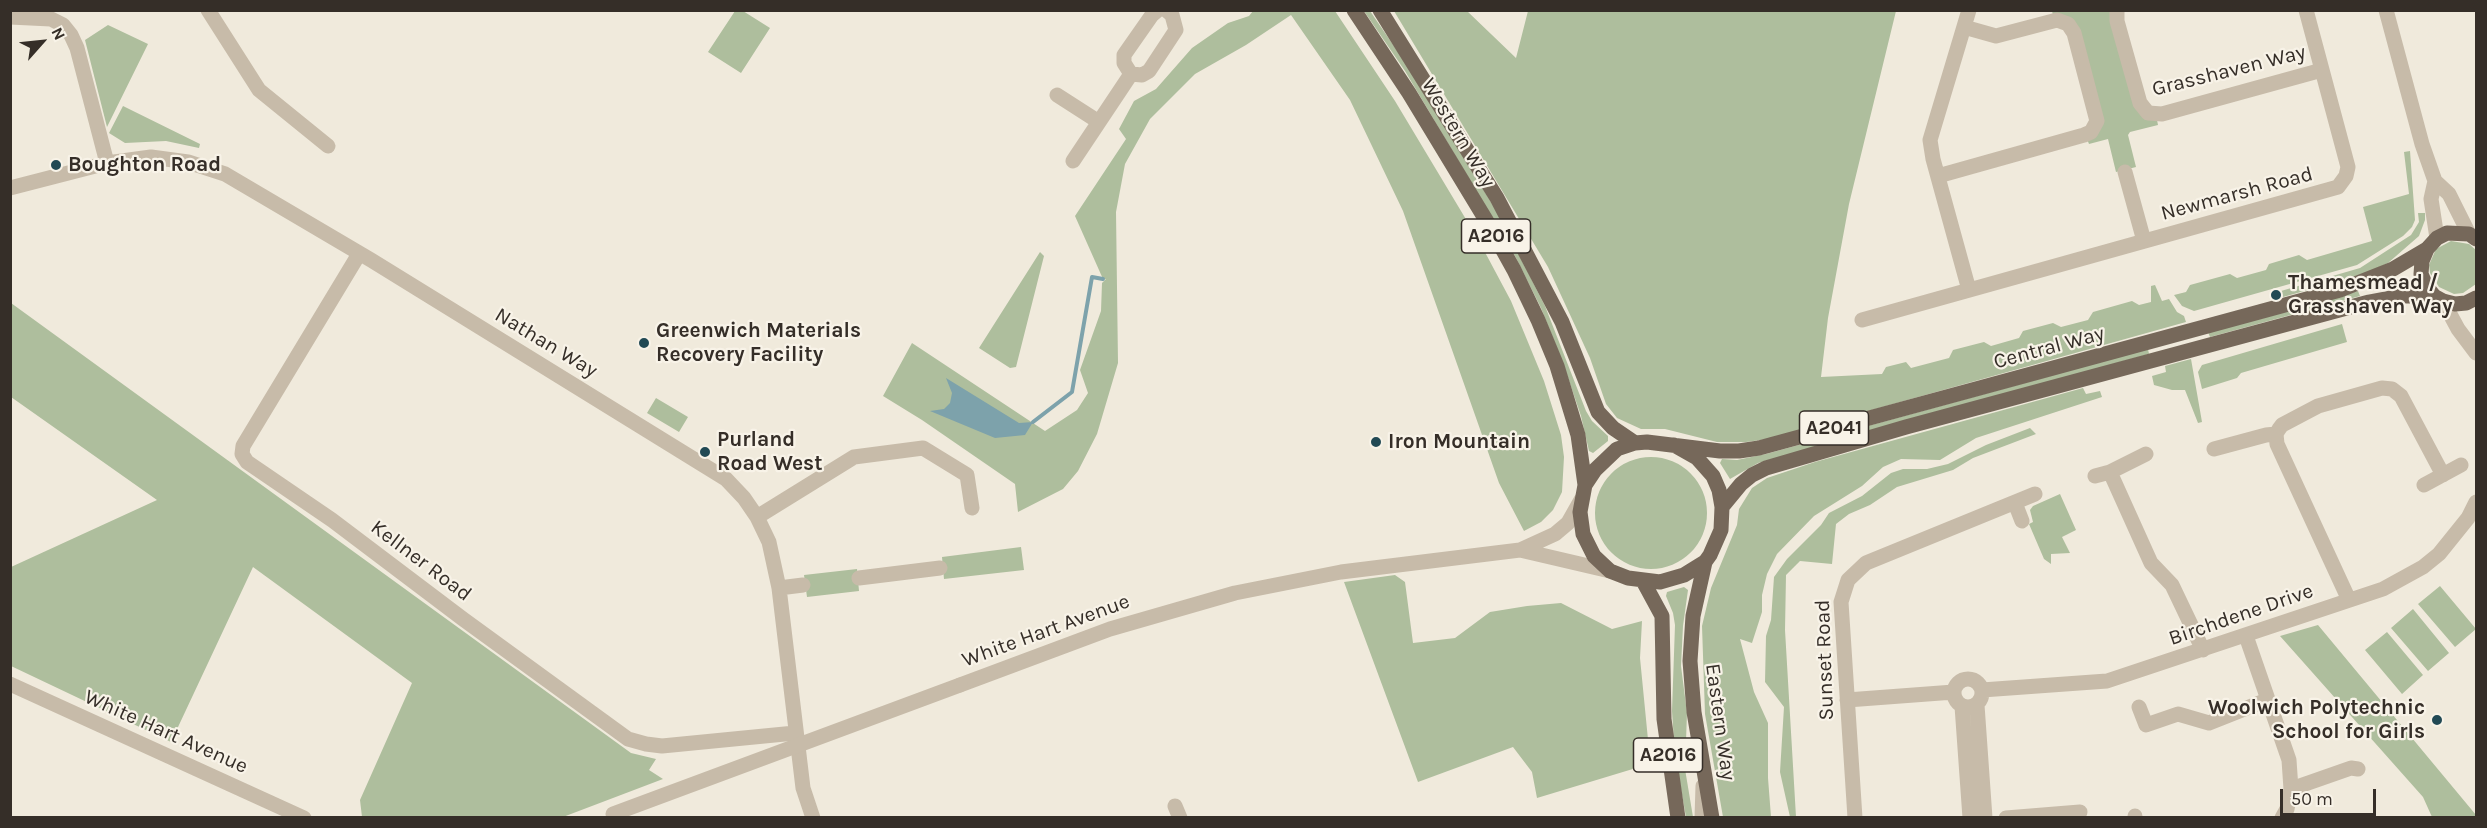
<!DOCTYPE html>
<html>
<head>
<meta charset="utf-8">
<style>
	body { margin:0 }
	#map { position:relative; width:2487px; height:828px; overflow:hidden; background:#f0eadc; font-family:Karla,sans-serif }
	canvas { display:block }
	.frame { position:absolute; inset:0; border:12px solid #352e28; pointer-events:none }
	.north { position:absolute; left:12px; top:12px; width:60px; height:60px; -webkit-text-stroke:4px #f8f3e8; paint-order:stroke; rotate:63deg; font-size:16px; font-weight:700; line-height:24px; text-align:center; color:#352e28 }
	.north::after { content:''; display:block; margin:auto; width:21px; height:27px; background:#352e28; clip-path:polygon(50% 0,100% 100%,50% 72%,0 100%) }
	.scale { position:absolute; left:2280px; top:789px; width:96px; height:27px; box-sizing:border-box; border:3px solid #352e28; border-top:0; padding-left:8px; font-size:18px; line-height:21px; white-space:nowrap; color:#352e28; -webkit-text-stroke:4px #f8f3e8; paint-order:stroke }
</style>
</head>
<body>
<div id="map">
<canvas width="2487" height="828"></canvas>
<div class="frame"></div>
<div class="north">N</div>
<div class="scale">50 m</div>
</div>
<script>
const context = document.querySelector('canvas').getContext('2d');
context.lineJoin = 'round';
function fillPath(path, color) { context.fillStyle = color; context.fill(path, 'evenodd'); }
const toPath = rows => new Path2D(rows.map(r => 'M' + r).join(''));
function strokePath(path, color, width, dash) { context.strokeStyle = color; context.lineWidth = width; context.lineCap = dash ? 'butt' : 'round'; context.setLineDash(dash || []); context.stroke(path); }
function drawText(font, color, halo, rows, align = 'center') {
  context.font = font + ' Karla,sans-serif'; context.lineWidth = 4.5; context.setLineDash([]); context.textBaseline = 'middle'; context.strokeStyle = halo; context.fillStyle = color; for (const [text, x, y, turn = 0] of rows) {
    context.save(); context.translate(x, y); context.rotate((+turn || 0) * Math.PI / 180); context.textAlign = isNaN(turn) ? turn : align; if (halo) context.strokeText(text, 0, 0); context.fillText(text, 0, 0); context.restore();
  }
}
const green = toPath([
	[735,11,743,11,770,28,741,73,708,52],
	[1253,11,1335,11,1395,101,1479,241,1511,301,1544,381,1561,435,1564,457,1562,492,1553,510,1541,522,1524,531,1499,483,1403,211,1350,100,1291,15,1246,45,1195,74,1150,119,1125,164,1116,212,1118,363,1097,434,1078,471,1063,489,1018,512,1015,484,922,420,883,396,912,343,1045,431,1077,410,1088,393,1080,370,1101,311,1102,283,1106,279,1103,279,1075,216,1126,139,1119,129,1134,101,1156,89,1192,48,1228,23,1249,16],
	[1364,11,1370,11,1409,68,1497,212,1545,306,1586,411,1592,421,1608,436,1608,441,1593,453,1589,451,1581,416,1563,363,1541,308,1515,256,1405,71],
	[1394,11,1467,11,1516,58,1528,11,1896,11,1849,204,1828,318,1821,377,1882,374,1886,367,1906,362,1911,368,1949,358,1953,350,1984,342,1991,346,2019,338,2023,331,2053,323,2061,327,2088,320,2093,312,2132,301,2139,305,2151,302,2151,286,2155,285,2162,301,2169,299,2177,312,2184,316,2186,322,1768,439,1746,442,1717,442,1665,429,1641,429,1617,418,1606,404,1590,358,1548,267],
	[2052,11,2112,11,2135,106,2157,120,2158,125,2130,132,2128,135,2136,167,2116,172,2108,139,2089,144,2087,139,2092,137,2078,30,2053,15],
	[108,25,148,44,107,127,85,40],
	[123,106,200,144,199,148,166,141,125,143,109,133],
	[2410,151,2415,220,2412,227,2403,236,2357,265,2194,311,2182,306,2174,295,2186,292,2190,285,2230,274,2237,278,2266,270,2269,264,2299,255,2307,260,2372,241,2363,207,2409,194,2404,152],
	[2418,213,2425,213,2425,220,2419,236,2388,263,2365,274,2283,297,2281,291,2360,268,2411,235,2419,222],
	[2451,241,2469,244,2476,250,2476,284,2463,293,2454,294,2439,287,2430,273,2429,265,2436,249],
	[1040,252,1044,256,1016,367,1010,368,979,348],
	[2358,291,2360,296,2210,337,2208,332],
	[11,303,631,753,656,759,649,770,663,779,563,817,362,817,360,800,412,683,253,567,171,742,11,666,11,567,157,500,11,397],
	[2342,324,2347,342,2241,373,2237,378,2202,389,2198,372,2202,365],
	[2148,349,2149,354,1758,463,1730,479,1720,463,1722,459,1737,460,1766,454],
	[2191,359,2202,422,2198,423,2185,390,2172,390,2154,385,2152,376,2166,372,2165,366],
	[2083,388,2086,394,2100,391,2102,397,1976,438,1940,460,1901,459,1883,467,1862,486,1814,516,1777,554,1767,574,1762,595,1762,612,1752,643,1740,639,1754,692,1768,723,1768,778,1771,817,1723,817,1705,714,1702,626,1711,588,1737,525,1739,509,1752,488,1767,478,1815,462],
	[656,398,688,417,679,432,647,413],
	[2030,428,2036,434,1973,458,1953,470,1897,487,1870,505,1849,514,1836,524,1832,564,1800,561,1786,575,1785,630,1796,817,1790,817,1780,772,1784,707,1765,682,1766,636,1771,620,1774,577,1787,559,1821,525,1829,513,1862,496,1891,473,1903,469,1927,469,1948,464,1986,445],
	'1595 513a56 56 0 1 1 112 0a56 56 0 1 1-112 0Z',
	[2060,494,2076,530,2062,537,2070,553,2051,554,2051,564,2044,559,2029,524,2033,522,2030,510,2033,506],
	[1021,547,1024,570,944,579,942,557],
	[857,569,859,591,807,597,804,575],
	[1395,575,1405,582,1413,643,1455,638,1490,612,1527,606,1561,603,1612,629,1642,621,1640,658,1650,760,1646,765,1537,798,1532,772,1513,747,1418,782,1344,582],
	[2440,586,2476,629,2455,647,2418,604],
	[1684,587,1688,590,1683,626,1681,666,1687,713,1685,769,1693,817,1686,817,1675,756,1672,711,1675,625,1673,613,1666,596,1667,592],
	[2413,609,2449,653,2428,671,2391,628],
	[2318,625,2476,815,2476,817,2432,817,2423,797,2280,636],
	[2387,632,2423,675,2402,694,2365,650]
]);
const water = toPath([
	[946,378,1019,423,1033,422,1025,435,995,438,930,411,944,409,950,403,952,393]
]);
const stream = toPath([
	[1033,422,1072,392,1092,277,1103,279]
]);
const minor = toPath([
	[208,10,259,90,328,146],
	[1158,10,1152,15,1124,55,1124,63,1131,74,1142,75,1149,71,1176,30,1172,15,1166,10],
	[1969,10,1930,140,1933,159,1969,290],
	[2117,10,2117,21,2140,103,2148,113,2162,114,2322,70],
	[2386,10,2422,144,2435,181,2449,194,2469,234],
	[10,17,51,19,63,25,71,35,77,48,107,163],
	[1057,95,1099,122],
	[1073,161,1131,74],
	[2125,172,2144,241],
	[1938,176,2084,135,2091,132,2097,121,2074,33,2068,24,2057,20,1996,36,1964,27],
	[2435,181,2431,199,2437,238],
	[10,188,107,163,151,157,188,162,225,174,371,260,726,479,744,498,757,517,769,542,779,588,803,788,813,818],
	[359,254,243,446,242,454,247,462,332,520,463,619,628,739,646,744,662,746,795,733],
	[2443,301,2458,329,2476,353],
	[1862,320,2338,187,2346,176,2348,167,2306,10],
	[2214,449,2266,435,2276,434],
	[2110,472,2146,454],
	[2095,476,2110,472,2151,563,2172,585,2203,650],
	[2424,485,2461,465],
	[2015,503,2022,521],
	[757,517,854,457,923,448,967,475,972,508],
	[1520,550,1610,571],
	[859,578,940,568],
	[779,588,803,585],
	[2349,600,2277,444,2276,434,2279,429,2282,425,2318,406,2382,388,2392,389,2401,396,2443,475],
	[2246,636,2289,760,2291,789,2287,809,2282,818],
	'1954 693a14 14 0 1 1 28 0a14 14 0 1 1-28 0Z',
	[10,684,304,818],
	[960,685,1110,629,1235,593,1341,572,1520,550,1555,534,1568,523,1581,500],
	[1982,690,2107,681,2383,589,2423,567,2439,554,2468,518,2476,502],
	[1847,700,1954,692],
	[1977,705,1985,818],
	[1962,706,1970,818],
	[2139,707,2146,725,2178,714,2209,723,2267,700],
	[2291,789,2351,768,2358,769],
	[1175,806,1180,818],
	[2135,816,2135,818],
	[1702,818,1703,786],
	[1855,818,1841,602,1848,580,1866,563,2035,494],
	[2006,818,2080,812]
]);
const major = toPath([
	[1354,10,1409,93,1489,225,1514,270,1538,320,1557,366,1578,435,1585,485],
	[1380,10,1497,198,1562,322,1598,412,1613,428,1635,443],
	[2427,249,2422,261,2421,274,2426,286,2434,296,2443,301,2455,304,2466,303,2476,298],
	[1674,445,1697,458,1713,476,1719,490,1722,507,1721,530,1710,555,1705,562,1684,575,1660,582,1628,578,1610,571,1594,556,1583,534,1580,512,1585,485,1595,470,1617,449,1635,443,1647,442,1720,451,1739,451,1759,448,2340,290,2393,269,2427,249,2437,238,2447,233,2469,234,2476,239],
	[1722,507,1741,484,1752,475,1766,468,1906,427,2369,302,2401,296,2434,296],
	[1705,562,1693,616,1690,661,1694,712,1712,818],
	[1643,581,1662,616,1664,719,1678,818]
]);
const minorBridge = toPath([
	[613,814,960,685]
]);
const markers = [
	[56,165,6,"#214954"],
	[2276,295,6,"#214954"],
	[644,343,6,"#214954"],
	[1376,442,6,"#214954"],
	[705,452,6,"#214954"],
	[2437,720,6,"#214954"]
];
const shields = [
	[1496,236,69],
	[1834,428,69],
	[1668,755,69]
];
const shieldNames = [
	["A2016",1496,236],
	["A2041",1834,428],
	["A2016",1668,755]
];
const streetNames = [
	["Grasshaven Way",2229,71,-14],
	["Western Way",1458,133,59],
	["Newmarsh Road",2237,194,-15],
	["Nathan Way",546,343,31],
	["Central Way",2049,348,-15],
	["Kellner Road",421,561,37],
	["Birchdene Drive",2241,615,-19],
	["White Hart Avenue",1046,631,-20],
	["Sunset Road",1825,660,-92],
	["Eastern Way",1720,722,82],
	["White Hart Avenue",166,732,24]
];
const poiNames = [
	["Boughton Road",68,165],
	["Thamesmead /",2288,283],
	["Grasshaven Way",2288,307],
	["Greenwich Materials",656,331],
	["Recovery Facility",656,355],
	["Purland",717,440],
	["Road West",717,464],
	["Iron Mountain",1388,442],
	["Woolwich Polytechnic",2425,708,"right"],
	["School for Girls",2425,732,"right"]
];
fillPath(green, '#aebe9d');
fillPath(water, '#7da2ab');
strokePath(stream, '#7da2ab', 4);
strokePath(minor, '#c7bba9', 15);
strokePath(major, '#76685a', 15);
strokePath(minorBridge, '#c7bba9', 15);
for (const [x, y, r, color] of markers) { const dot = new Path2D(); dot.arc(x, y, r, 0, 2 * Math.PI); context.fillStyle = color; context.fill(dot); strokePath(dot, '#f8f3e8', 2); }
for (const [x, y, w] of shields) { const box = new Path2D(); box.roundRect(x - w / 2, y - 17, w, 34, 4.5); context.fillStyle = '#f8f3e8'; context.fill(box); strokePath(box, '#352e28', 1.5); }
drawText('bold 20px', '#352e28', null, shieldNames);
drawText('21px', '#352e28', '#f8f3e8', streetNames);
drawText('bold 21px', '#352e28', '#f8f3e8', poiNames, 'left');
</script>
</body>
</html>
